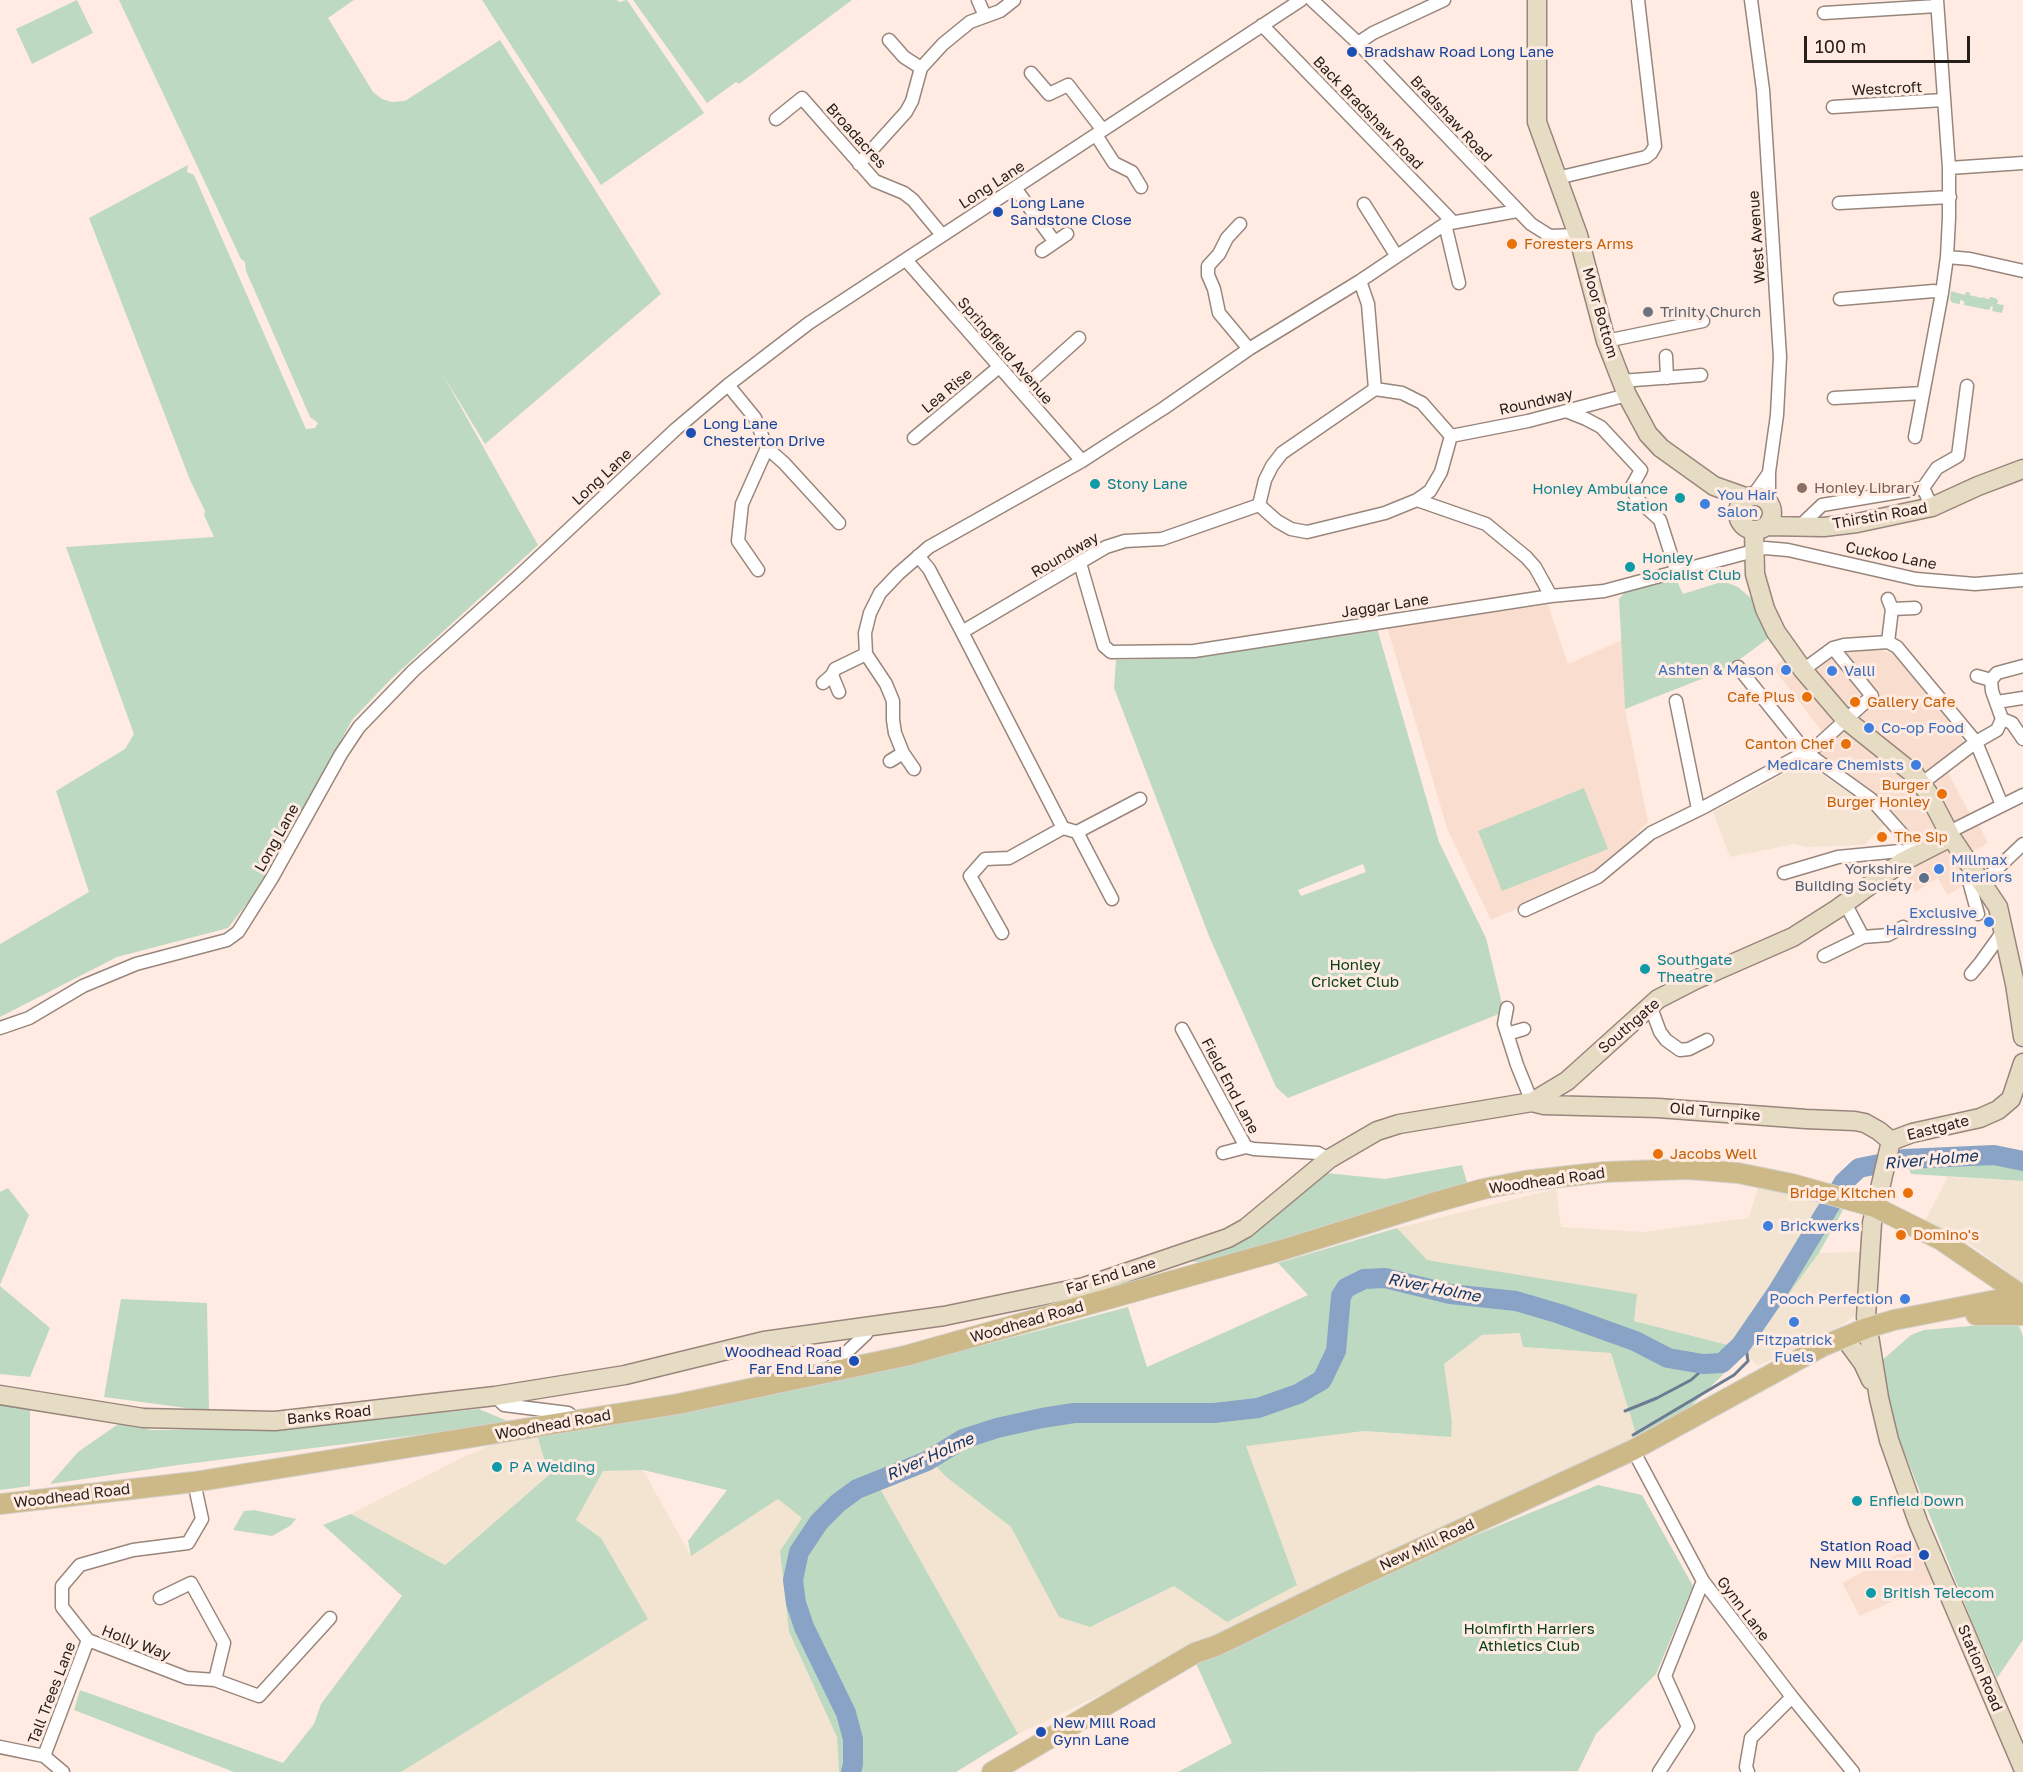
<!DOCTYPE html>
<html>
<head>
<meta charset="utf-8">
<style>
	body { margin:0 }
	#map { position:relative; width:2023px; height:1772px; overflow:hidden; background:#ffebe1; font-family:"Golos Text",sans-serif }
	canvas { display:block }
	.scale { position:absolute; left:1804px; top:36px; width:166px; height:27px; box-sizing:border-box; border:3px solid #251e1a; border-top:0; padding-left:8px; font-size:18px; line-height:21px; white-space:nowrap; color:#251e1a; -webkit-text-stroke:4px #ffebe1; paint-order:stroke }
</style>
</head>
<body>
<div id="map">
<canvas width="2023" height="1772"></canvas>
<div class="scale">100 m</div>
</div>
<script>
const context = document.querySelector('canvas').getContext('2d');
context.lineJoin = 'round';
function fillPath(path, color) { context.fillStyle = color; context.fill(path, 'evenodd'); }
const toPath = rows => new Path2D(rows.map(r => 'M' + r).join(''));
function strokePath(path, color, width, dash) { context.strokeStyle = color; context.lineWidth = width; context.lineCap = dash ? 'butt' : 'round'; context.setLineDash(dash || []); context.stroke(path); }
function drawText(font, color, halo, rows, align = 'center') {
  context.font = font + ' "Golos Text",sans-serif'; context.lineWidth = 6; context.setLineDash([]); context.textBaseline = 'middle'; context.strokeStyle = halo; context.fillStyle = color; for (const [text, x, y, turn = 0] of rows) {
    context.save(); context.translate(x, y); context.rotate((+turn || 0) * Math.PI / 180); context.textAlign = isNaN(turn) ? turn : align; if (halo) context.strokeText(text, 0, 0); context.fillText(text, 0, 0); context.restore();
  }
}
const built = toPath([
	[1548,605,1568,664,1622,640,1625,709,1648,822,1598,873,1491,920,1448,831,1387,627],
	[1879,649,1899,656,1966,744,1944,765,1971,816,1974,815,1988,843,1956,861,1968,883,1947,895,1938,878,1915,892,1904,869,1925,855,1817,754,1821,730,1773,668,1784,659,1801,679,1836,654],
	[1918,1543,1936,1582,1860,1616,1842,1583]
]);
const industrial = toPath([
	[1805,763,1877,812,1887,822,1864,845,1807,847,1794,844,1730,857,1713,812],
	[1948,1177,2023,1181,2023,1283,1966,1241,1925,1221],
	[1758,1186,1823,1201,1753,1318,1729,1345,1634,1321,1636,1294,1427,1260,1397,1228,1556,1189,1561,1227,1643,1232,1749,1218],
	[1860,1252,1855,1315,1844,1324,1758,1366,1745,1353,1819,1253],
	[1521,1333,1523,1347,1611,1353,1634,1427,1636,1440,1018,1734,878,1487,936,1466,945,1476,1011,1527,1059,1617,1090,1627,1174,1586,1227,1622,1255,1474,1245,1445,1364,1431,1450,1437,1452,1422,1444,1364,1482,1335],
	[537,1435,549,1475,444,1565,351,1514,468,1455,505,1439],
	[643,1470,691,1556,778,1499,803,1518,780,1551,789,1632,837,1737,839,1772,401,1772,647,1619,601,1538,576,1520,603,1471]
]);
const green = toPath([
	[77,0,93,33,32,64,16,29],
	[119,0,354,0,328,18,373,92,382,99,392,102,405,101,500,40,661,294,485,444,443,375,538,545,391,679,352,720,268,876,228,928,117,957,0,1017,0,944,89,892,56,791,125,749,134,734,66,547,214,537,204,515,205,511,190,480,89,218,188,165,187,172,194,175,306,429,315,428,318,423,310,417,246,271,245,262,241,259],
	[482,0,617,0,619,2,627,0,704,113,601,185],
	[633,0,852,0,739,84,736,82,707,103],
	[1951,291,1965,295,1966,292,1971,293,1969,295,1982,298,1985,296,1984,298,1989,299,1990,297,1995,298,1998,300,1997,304,2004,305,2002,313,1992,311,1993,307,1991,306,1989,310,1964,305,1964,301,1960,300,1960,304,1953,303,1950,300],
	[1676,579,1683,594,1718,583,1728,583,1738,587,1752,599,1771,636,1727,669,1625,709,1619,599,1627,590],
	[1377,628,1439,842,1486,938,1504,1012,1288,1098,1276,1087,1209,936,1114,688,1116,660,1191,658],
	[1363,864,1366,872,1301,896,1298,890],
	[1584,788,1608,849,1502,891,1478,831],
	[1968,1148,2023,1153,2023,1181,1911,1174,1903,1152],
	[1462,1165,1468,1186,1213,1263,1192,1262,1242,1240,1326,1173,1385,1179],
	[8,1188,29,1215,0,1285,0,1192],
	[1823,1201,1843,1210,1819,1253,1745,1353,1691,1406,1636,1440,1634,1427,1611,1353,1523,1347,1520,1333,1482,1335,1444,1364,1452,1422,1451,1437,1364,1431,1246,1446,1297,1585,1227,1622,1174,1586,1090,1627,1059,1617,1011,1527,945,1476,936,1466,879,1487,1018,1734,956,1772,839,1772,837,1737,789,1632,780,1551,802,1518,778,1499,691,1556,688,1541,727,1490,643,1470,603,1471,576,1520,601,1538,648,1619,401,1772,234,1772,74,1710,80,1690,283,1763,314,1724,321,1704,402,1596,323,1525,351,1514,445,1565,549,1475,537,1435,889,1370,1128,1307,1147,1367,1308,1295,1278,1263,1397,1228,1427,1260,1637,1294,1634,1321,1728,1345,1753,1318],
	[0,1286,50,1328,30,1377,0,1374],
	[121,1299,207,1303,209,1411,104,1397],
	[1982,1325,2019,1326,2023,1336,2023,1640,1997,1678,1975,1629,1901,1444,1879,1363,1911,1335,1924,1330],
	[0,1403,30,1409,30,1486,0,1490],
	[479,1409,512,1423,178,1465,50,1484,78,1452,124,1420,150,1430,279,1429],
	[1598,1485,1642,1495,1693,1586,1656,1674,1596,1734,1578,1771,1178,1772,1232,1743,1195,1661,1425,1556],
	[254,1510,296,1519,290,1526,272,1536,233,1530,244,1511]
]);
const stream = toPath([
	[1625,1411,1657,1398,1691,1380,1700,1372,1703,1364],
	[1633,1435,1734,1375,1748,1361,1746,1348,1741,1345]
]);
const river = toPath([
	[851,1772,853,1764,853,1739,846,1713,804,1627,796,1603,793,1580,799,1552,819,1522,838,1503,857,1489,927,1461,963,1439,997,1428,1042,1418,1074,1413,1214,1413,1258,1408,1298,1394,1322,1380,1336,1351,1341,1296,1346,1288,1364,1279,1385,1278,1450,1294,1516,1301,1560,1314,1635,1341,1668,1358,1703,1364,1722,1363,1741,1345,1778,1291,1844,1182,1859,1168,1904,1159,1994,1155,2023,1161]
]);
const street = toPath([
	[978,0,985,16],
	[1312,0,1358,43,1531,224,1550,236,1578,235],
	[1751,0,1763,90,1780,357,1777,415,1769,472,1769,503],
	[1824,13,1937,6],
	[1262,25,1452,221],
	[889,40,904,57,921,68],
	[1358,43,1373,33,1444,0],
	[1031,73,1049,94,1068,85,1102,129],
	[1833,107,1943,100],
	[776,119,802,98,875,181,904,193,913,200,942,235],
	[1096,135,1114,163,1132,172,1141,187],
	[859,164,906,112,912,101,921,68,943,44,970,22,1000,11,1014,0],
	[1949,168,2023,163],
	[1557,178,1646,157,1651,153,1655,146,1638,0],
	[1015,188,1054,241],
	[1839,203,1950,197],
	[1364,204,1396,255],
	[1240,224,1227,238,1219,254,1208,266,1208,275,1214,289,1219,313,1249,349],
	[1445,224,1459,283],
	[1042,251,1067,234],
	[1947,257,1970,259,2023,271],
	[906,260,1082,461],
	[1360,281,1368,304,1375,389],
	[1840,299,1934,291,1942,293],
	[1606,341,1703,321],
	[1666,356,1667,378],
	[1621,381,1701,375],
	[728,385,755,418,767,448,742,504,738,541,758,570],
	[1021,390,1079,338],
	[1834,398,1923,393],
	[1566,411,1586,419,1601,427,1641,470,1631,488,1638,500,1660,520,1676,570],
	[1915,437,1942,293,1947,257,1949,218,1949,168,1937,0],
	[914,438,999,367],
	[767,448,784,463,839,523],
	[1752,497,1769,473],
	[1417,500,1486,524,1526,557,1535,567,1551,596],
	[1259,505,1265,480,1272,466,1282,453,1375,389,1402,393,1422,403,1451,436],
	[1932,507,1923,488,1937,468,1958,456,1967,386],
	[1801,525,1822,505,1923,488],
	[918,556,929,569,962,632,1106,547,1125,541,1162,539,1259,505,1277,521,1291,529,1307,532,1385,513,1417,500,1430,491,1441,472,1451,436,1528,421,1627,395],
	[1080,563,1104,646,1111,652,1194,651,1551,596,1604,591,1765,548,1788,550,1916,579,1975,584,2023,580],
	[1892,609,1915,608],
	[962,632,1063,828,1077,832,1140,799],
	[1888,642,1892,609,1888,599],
	[1738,667,1807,753,1871,799,1919,853],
	[1803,670,1833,648,1844,645,1888,642,1897,647,1976,742,2002,805],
	[1977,676,1991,680],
	[823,683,832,675],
	[839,692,832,675,835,669,866,654],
	[1676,701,1698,809],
	[1997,702,2023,698],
	[2002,719,2012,723,2023,739],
	[890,761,903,753],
	[914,769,903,753,895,733,893,720,893,701,886,684,866,654,865,633,870,613,880,593,898,574,929,547,1082,461,1164,408,1249,349,1360,281,1445,224,1517,211],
	[1921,784,1976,742,1997,730,2002,719,1992,691,1991,680,1997,673,2023,666],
	[1077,832,1112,899],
	[1949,832,2023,795],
	[1974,870,1970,885,1978,914],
	[1784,873,1838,857,1900,851,1918,853],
	[1982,883,2023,844],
	[1845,903,1863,937],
	[1525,910,1598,877,1651,833,1706,806,1817,746,1872,696,1833,648],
	[1002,933,970,876,985,859,1009,858,1063,828],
	[1824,956,1863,937,1888,935,1903,927],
	[1971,974,1981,962,2004,930],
	[1650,1005,1660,1032,1666,1040,1680,1050,1689,1049,1707,1040],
	[1507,1008,1504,1024,1517,1065,1532,1102],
	[0,1028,29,1018,83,986,136,964,227,940,238,932,272,878,341,754,359,727,413,671,520,575,676,429,728,385,809,323,1301,0],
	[1182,1029,1246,1147,1254,1149,1318,1153,1329,1159],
	[1507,1034,1524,1029],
	[1223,1153,1246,1147],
	[830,1371,832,1366,866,1334,867,1328],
	[495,1396,504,1405,568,1413,577,1420],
	[1633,1450,1703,1581,1792,1697,1853,1772],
	[194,1482,202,1519,188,1543,133,1550,80,1565,62,1586,62,1607,88,1640,187,1678,215,1680,259,1696,330,1618],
	[160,1598,191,1583,224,1643,215,1680],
	[0,1747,44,1756,63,1772],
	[44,1756,88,1640],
	[1659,1772,1688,1727,1665,1676,1703,1581],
	[1748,1772,1746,1767,1751,1738,1792,1697]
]);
const secondary = toPath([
	[1537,0,1537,122,1578,235,1606,341,1627,395,1648,434,1661,448,1714,486,1748,498],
	'1738 513a17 17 0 1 1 34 0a17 17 0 1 1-34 0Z',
	[1766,526,1824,527,1857,523,1932,507,1978,486,2023,469],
	[1754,530,1755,574,1765,609,1776,632,1803,670,1845,719,1915,775,1928,793,1951,837,1998,907,2015,984,2023,1037],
	[2023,1063,2011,1099,1998,1110,1980,1118,1912,1133,1891,1141,1872,1223,1866,1317,1879,1398,1889,1440,1918,1522,2023,1768],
	[1532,1102,1544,1105,1658,1108,1806,1119,1855,1121,1865,1123,1879,1131,1891,1141],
	[1844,1337,1863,1363,1871,1380],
	[0,1395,143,1418,275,1421,495,1396,625,1375,764,1341,944,1316,1084,1287,1228,1238,1246,1228,1329,1159,1377,1131,1399,1124,1532,1102,1567,1081,1658,999,1695,980,1793,937,1837,909,1902,862,1951,837]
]);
const primary = toPath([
	[1976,1315,2023,1315],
	[0,1504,194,1482,678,1404,905,1356,1282,1250,1433,1203,1483,1189,1524,1181,1605,1172,1688,1169,1738,1173,1792,1184,1875,1207,1941,1240,2023,1296],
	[992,1772,1195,1653,1218,1645,1341,1585,1633,1450,1823,1346,1867,1328,1894,1320,2022,1295]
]);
const markers = [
	[1352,52,6,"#1a4fb4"],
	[998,212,6,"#1a4fb4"],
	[1512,244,6,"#e8710a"],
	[1648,312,6,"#6b7280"],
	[691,433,6,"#1a4fb4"],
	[1095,484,6,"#0f9aa8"],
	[1802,488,6,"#8d6e63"],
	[1680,498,6,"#0f9aa8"],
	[1705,504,6,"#3f7fe0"],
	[1630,567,6,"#0f9aa8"],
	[1786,670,6,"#3f7fe0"],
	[1832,671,6,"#3f7fe0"],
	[1807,697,6,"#e8710a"],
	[1855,702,6,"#e8710a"],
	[1869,728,6,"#3f7fe0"],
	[1846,744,6,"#e8710a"],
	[1916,765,6,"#3f7fe0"],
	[1942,794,6,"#e8710a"],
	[1882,837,6,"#e8710a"],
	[1939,869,6,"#3f7fe0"],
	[1924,878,6,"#5c6f8a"],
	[1989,922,6,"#3f7fe0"],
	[1645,969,6,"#0f9aa8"],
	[1658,1154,6,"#e8710a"],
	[1908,1193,6,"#e8710a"],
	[1768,1226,6,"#3f7fe0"],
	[1901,1235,6,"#e8710a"],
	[1905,1299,6,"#3f7fe0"],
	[1794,1322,6,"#3f7fe0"],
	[854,1361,6,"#1a4fb4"],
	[497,1467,6,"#0f9aa8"],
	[1857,1501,6,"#0f9aa8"],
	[1924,1555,6,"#1a4fb4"],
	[1871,1593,6,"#0f9aa8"],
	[1041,1732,6,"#1a4fb4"]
];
const transitNames = [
	["Bradshaw Road Long Lane",1364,52],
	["Long Lane",1010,203],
	["Sandstone Close",1010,220],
	["Long Lane",703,424],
	["Chesterton Drive",703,441],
	["Woodhead Road",842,1352,"right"],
	["Far End Lane",842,1369,"right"],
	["Station Road",1912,1546,"right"],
	["New Mill Road",1912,1563,"right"],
	["New Mill Road",1053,1723],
	["Gynn Lane",1053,1740]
];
const streetNames = [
	["Westcroft",1887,89,-3],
	["Back Bradshaw Road",1368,113,46],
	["Bradshaw Road",1451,119,47],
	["Broadacres",856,136,48],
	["Long Lane",992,185,-33],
	["West Avenue",1757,237,-94],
	["Moor Bottom",1600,313,74],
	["Springfield Avenue",1005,351,49],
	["Lea Rise",947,391,-40],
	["Roundway",1536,402,-13],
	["Long Lane",602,477,-43],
	["Thirstin Road",1880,516,-10],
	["Roundway",1065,555,-30],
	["Cuckoo Lane",1891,556,11],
	["Jaggar Lane",1385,606,-9],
	["Long Lane",277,838,-61],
	["Southgate",1629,1026,-41],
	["Field End Lane",1230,1086,62],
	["Old Turnpike",1715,1112,5],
	["Eastgate",1938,1128,-14],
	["Woodhead Road",1547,1181,-8],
	["Far End Lane",1111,1276,-17],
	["Woodhead Road",1027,1322,-16],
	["Banks Road",329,1415,-6],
	["Woodhead Road",553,1425,-10],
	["Woodhead Road",72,1496,-7],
	["New Mill Road",1427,1545,-25],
	["Gynn Lane",1743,1609,53],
	["Holly Way",136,1643,21],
	["Station Road",1980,1668,67],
	["Tall Trees Lane",52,1693,-69]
];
const foodNames = [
	["Foresters Arms",1524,244],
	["Cafe Plus",1795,697,"right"],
	["Gallery Cafe",1867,702],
	["Canton Chef",1834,744,"right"],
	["Burger",1930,785,"right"],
	["Burger Honley",1930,802,"right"],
	["The Sip",1894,837],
	["Jacobs Well",1670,1154],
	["Bridge Kitchen",1896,1193,"right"],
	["Domino's",1913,1235]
];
const worshipNames = [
	["Trinity Church",1660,312]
];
const cultureNames = [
	["Stony Lane",1107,484],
	["Honley Ambulance",1668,489,"right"],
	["Station",1668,506,"right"],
	["Honley",1642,558],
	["Socialist Club",1642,575],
	["Southgate",1657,960],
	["Theatre",1657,977],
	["P A Welding",509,1467],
	["Enfield Down",1869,1501],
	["British Telecom",1883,1593]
];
const educationNames = [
	["Honley Library",1814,488]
];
const shopNames = [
	["You Hair",1717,495],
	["Salon",1717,512],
	["Ashten & Mason",1774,670,"right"],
	["Valli",1844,671],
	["Co-op Food",1881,728],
	["Medicare Chemists",1904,765,"right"],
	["Millmax",1951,860],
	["Interiors",1951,877],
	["Exclusive",1977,913,"right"],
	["Hairdressing",1977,930,"right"],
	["Brickwerks",1780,1226],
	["Pooch Perfection",1893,1299,"right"],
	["Fitzpatrick",1794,1340,"center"],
	["Fuels",1794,1357,"center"]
];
const serviceNames = [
	["Yorkshire",1912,869],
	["Building Society",1912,886]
];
const parkNames = [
	["Honley",1355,965],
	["Cricket Club",1355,982],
	["Holmfirth Harriers",1529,1629],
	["Athletics Club",1529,1646]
];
const waterNames = [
	["River Holme",1931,1160,-5],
	["River Holme",1434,1288,11],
	["River Holme",930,1457,-24]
];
fillPath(built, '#f9decf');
fillPath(industrial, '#f3e3d1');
fillPath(green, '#bed9c1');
strokePath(stream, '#6a7b92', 3);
strokePath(river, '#88a3c6', 20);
strokePath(street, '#98867d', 15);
strokePath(secondary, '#98867d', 21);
strokePath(primary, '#d3d2d1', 22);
strokePath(street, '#fff', 12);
strokePath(secondary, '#e6dcc3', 18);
strokePath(primary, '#cdb988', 20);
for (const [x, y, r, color] of markers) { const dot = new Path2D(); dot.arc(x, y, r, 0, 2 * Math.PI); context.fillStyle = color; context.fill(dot); strokePath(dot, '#ffebe1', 2); }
drawText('15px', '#164399', '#ffebe1', transitNames, 'left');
drawText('15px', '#251e1a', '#ffebe1', streetNames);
drawText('15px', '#c56008', '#ffebe1', foodNames, 'left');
drawText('15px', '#5b616d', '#ffebe1', worshipNames, 'left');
drawText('15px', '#0d838f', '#ffebe1', cultureNames, 'left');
drawText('15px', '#785e54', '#ffebe1', educationNames, 'left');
drawText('15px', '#366cbe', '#ffebe1', shopNames, 'left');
drawText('15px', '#4e5e75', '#ffebe1', serviceNames, 'right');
drawText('15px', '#084118', '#ffebe1', parkNames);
drawText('italic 16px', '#123664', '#ffebe1', waterNames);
</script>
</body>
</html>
